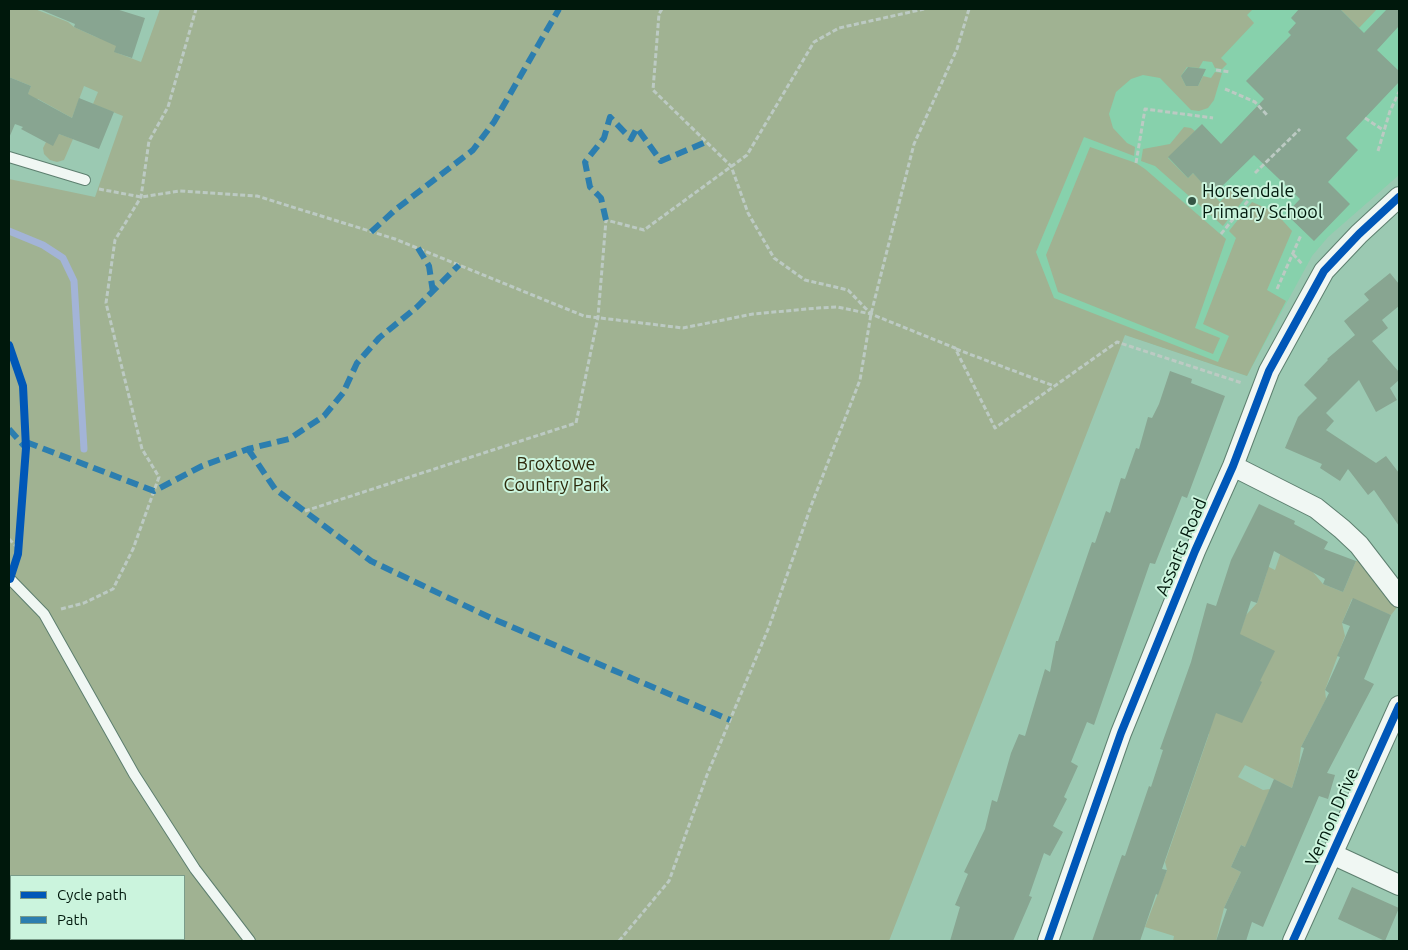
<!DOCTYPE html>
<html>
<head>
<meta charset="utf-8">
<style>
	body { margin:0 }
	#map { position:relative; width:1408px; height:950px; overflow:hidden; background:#9bc9b2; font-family:Ubuntu,sans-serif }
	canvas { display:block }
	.frame { position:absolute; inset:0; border:10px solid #00180c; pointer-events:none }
	.legend { position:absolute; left:10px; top:875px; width:175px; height:65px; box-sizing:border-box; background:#cbf4dd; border:1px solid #7a9c89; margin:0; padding:6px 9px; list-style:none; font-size:15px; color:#00180c }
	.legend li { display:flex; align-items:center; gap:10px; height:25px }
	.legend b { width:25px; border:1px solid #7a9c89 }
</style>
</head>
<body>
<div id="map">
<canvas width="1408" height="950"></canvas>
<div class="frame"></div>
<ul class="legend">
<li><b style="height:6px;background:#0057b8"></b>Cycle path</li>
<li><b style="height:6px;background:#2c7eaf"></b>Path</li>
</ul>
</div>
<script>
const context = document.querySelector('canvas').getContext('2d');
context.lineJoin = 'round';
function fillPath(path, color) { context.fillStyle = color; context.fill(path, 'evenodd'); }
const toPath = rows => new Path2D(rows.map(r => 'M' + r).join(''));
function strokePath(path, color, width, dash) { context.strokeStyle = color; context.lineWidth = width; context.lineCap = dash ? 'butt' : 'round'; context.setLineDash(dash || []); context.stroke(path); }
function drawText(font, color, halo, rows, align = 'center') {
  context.font = font + ' Ubuntu,sans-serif'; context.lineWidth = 4; context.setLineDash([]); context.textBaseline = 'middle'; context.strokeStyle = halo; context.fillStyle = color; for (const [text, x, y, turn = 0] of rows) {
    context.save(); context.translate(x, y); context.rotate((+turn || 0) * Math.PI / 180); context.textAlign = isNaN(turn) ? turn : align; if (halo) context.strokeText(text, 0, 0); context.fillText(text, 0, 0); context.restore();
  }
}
const built = toPath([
	[1088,9,1399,9,1399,175,1328,237,1312,256,1247,376,984,287]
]);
const green = toPath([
	[9,9,35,9,68,22,74,27,96,37,117,43,115,52,141,62,160,9,1253,9,1247,15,1254,23,1221,58,1227,64,1222,69,1215,68,1212,62,1203,61,1199,68,1187,67,1181,76,1186,86,1198,86,1203,76,1211,78,1215,72,1222,73,1214,100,1208,108,1199,111,1191,110,1160,78,1143,75,1131,79,1116,92,1109,114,1113,128,1127,143,1135,147,1134,156,1084,137,1036,252,1054,298,1218,362,1229,336,1203,324,1236,238,1229,231,1252,202,1275,212,1292,231,1267,290,1286,301,1247,376,1125,335,889,941,9,941,9,179,95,197,123,116,93,104,98,92,84,86,72,118,38,99,23,106,31,86,9,77],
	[11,876,184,876,184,939,11,939],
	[1340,9,1377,9,1359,28],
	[1184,127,1191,128,1195,131,1168,158,1188,178,1193,173,1220,202,1235,186,1245,198,1223,226,1155,166,1141,161,1143,149,1170,144],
	[59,134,73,139,64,160,57,162,50,160,44,154,43,148,46,142],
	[1090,147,1136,163,1145,169,1226,239,1195,328,1220,338,1213,354,1058,292,1046,255],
	[1282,549,1312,571,1323,584,1343,592,1356,561,1364,561,1398,606,1391,615,1352,599,1342,623,1345,636,1325,690,1326,699,1301,747,1299,764,1292,788,1245,765,1238,777,1263,790,1270,789,1259,815,1265,825,1254,851,1241,845,1231,867,1241,872,1224,908,1216,941,1173,941,1174,936,1145,927,1167,870,1165,862,1209,734,1209,725,1246,615,1257,603,1267,572,1265,565,1275,570]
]);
const stream = toPath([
	[9,231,43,245,63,258,74,281,84,449]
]);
const building = toPath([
	[39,9,116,9,145,18,132,58,114,52,116,46,74,27,75,24],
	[1299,9,1340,9,1364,33,1387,9,1399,9,1399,26,1377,50,1399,71,1399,82,1346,138,1358,150,1328,182,1350,204,1314,241,1286,214,1300,199,1254,155,1213,195,1193,173,1188,178,1168,157,1202,124,1221,144,1264,99,1246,81,1291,35,1288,32,1296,23,1291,18],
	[1188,67,1206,69,1198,86,1186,86,1181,76],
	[9,77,31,86,28,94,72,118,79,98,114,112,99,149,59,134,53,146,21,129,23,127,15,124,9,138],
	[1390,273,1399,284,1399,306,1382,320,1388,328,1372,341,1399,372,1399,380,1390,388,1397,400,1376,412,1359,380,1326,413,1334,421,1326,430,1376,463,1386,456,1399,473,1399,526,1374,490,1368,495,1348,469,1340,481,1320,468,1322,464,1285,448,1298,417,1317,398,1304,385,1328,360,1327,359,1355,335,1344,321,1369,300,1364,294],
	[1170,371,1192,379,1191,383,1225,396,1187,498,1182,496,1155,564,1150,563,1094,725,1087,722,1071,762,1078,766,1064,797,1067,799,1053,826,1063,832,1050,856,1044,853,1029,896,1032,897,1013,941,950,941,960,907,955,905,968,874,964,872,985,829,992,800,997,802,1011,753,1019,734,1025,736,1045,669,1050,672,1056,641,1058,641,1092,542,1095,543,1106,511,1110,513,1121,478,1125,479,1136,448,1139,449,1148,417,1152,418,1159,404],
	[1259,504,1295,521,1294,524,1328,542,1324,549,1356,561,1343,592,1323,584,1325,579,1274,551,1257,603,1251,601,1240,634,1275,651,1260,681,1262,682,1242,723,1216,713,1162,869,1167,870,1158,895,1156,894,1140,941,1092,941,1111,886,1122,855,1125,856,1149,786,1151,787,1163,750,1160,749,1191,662,1207,603,1216,606,1231,560],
	[1353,598,1391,615,1364,679,1374,684,1327,773,1335,775,1328,799,1319,796,1263,927,1252,922,1246,941,1216,941,1227,909,1224,908,1241,872,1231,867,1241,845,1245,847,1274,779,1292,788,1304,748,1301,747,1329,693,1325,690,1340,657,1337,656,1350,626,1342,623],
	[1352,887,1399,908,1385,941,1338,919]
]);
const path = toPath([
	[662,9,659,14,653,90,731,166,748,213,774,258,805,280,848,290,871,314],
	[1216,70,1230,72],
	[1225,89,1255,102,1268,116],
	[1365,118,1383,130],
	[1378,151,1390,111,1399,92],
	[1136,163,1145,109,1213,118],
	[1255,173,1300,129],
	[99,189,141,197,180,191,257,196,395,239,584,316,683,328,753,314,818,308,837,307,871,314,955,348,995,428,1117,342,1242,383],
	[1221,234,1256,191],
	[1293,254,1303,265],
	[1277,289,1301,235],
	[956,349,1054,386],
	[305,511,576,423,598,317,606,220,644,230,747,155,814,42,839,28,924,9],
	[9,539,18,548],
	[61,609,84,603,113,589,133,549,159,477,142,449,106,303,115,240,141,197,149,141,168,107,196,9],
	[619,941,669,881,707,775,769,627,811,506,860,380,871,314,914,144,957,49,969,9]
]);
const service = toPath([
	[9,157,85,180],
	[10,579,44,614,134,774,195,869,250,941]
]);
const minor = toPath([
	[1233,466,1316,508,1342,529,1359,545,1399,597],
	[1332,854,1399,885],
	[1048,941,1121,733,1195,551,1233,466,1269,371,1324,271,1359,234,1399,197],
	[1293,941,1399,706]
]);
const quiet = toPath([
	[606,220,601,198,590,187,585,162,604,138,610,117,631,139,637,128,661,161,706,142],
	[371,232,395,210,473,150,494,122,559,9],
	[418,248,429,266,433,292],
	[9,429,26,448],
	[26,442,154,491,202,466,248,449,289,439,324,416,343,393,357,363,379,338,417,307,459,265],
	[248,449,275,489,371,561,491,618,730,720]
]);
const cycleway = toPath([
	[9,345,23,386,26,448,18,554,10,579],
	[1048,941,1121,733,1195,551,1233,466,1269,371,1324,271,1359,234,1399,197],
	[1293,941,1399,706]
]);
const markers = [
	[1192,201,5,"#365646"]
];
const poiNames = [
	["Horsendale",1202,191],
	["Primary School",1202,212]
];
const parkNames = [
	["Broxtowe",556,464],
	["Country Park",556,485]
];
const streetNames = [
	["Assarts Road",1181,547,-67],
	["Vernon Drive",1332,817,-66]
];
fillPath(built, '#87d1ac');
fillPath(green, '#a0b292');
strokePath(stream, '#a3b4d7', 7);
fillPath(building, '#88a591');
strokePath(service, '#5d7f6f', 12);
strokePath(minor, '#5d7f6f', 22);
strokePath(path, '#bccac3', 3, [5, 2.5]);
strokePath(service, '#f0f7f3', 10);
strokePath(minor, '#f0f7f3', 20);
strokePath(quiet, '#2c7eaf', 6, [12, 6]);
strokePath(cycleway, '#0057b8', 8);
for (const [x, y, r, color] of markers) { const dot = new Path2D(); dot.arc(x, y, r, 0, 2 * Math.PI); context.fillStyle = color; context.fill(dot); strokePath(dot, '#cbf4dd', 2); }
drawText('18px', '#00180c', '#cbf4dd', poiNames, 'left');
drawText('18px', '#2e2a0c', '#cbf4dd', parkNames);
drawText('18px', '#00180c', '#cbf4dd', streetNames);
</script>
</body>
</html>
